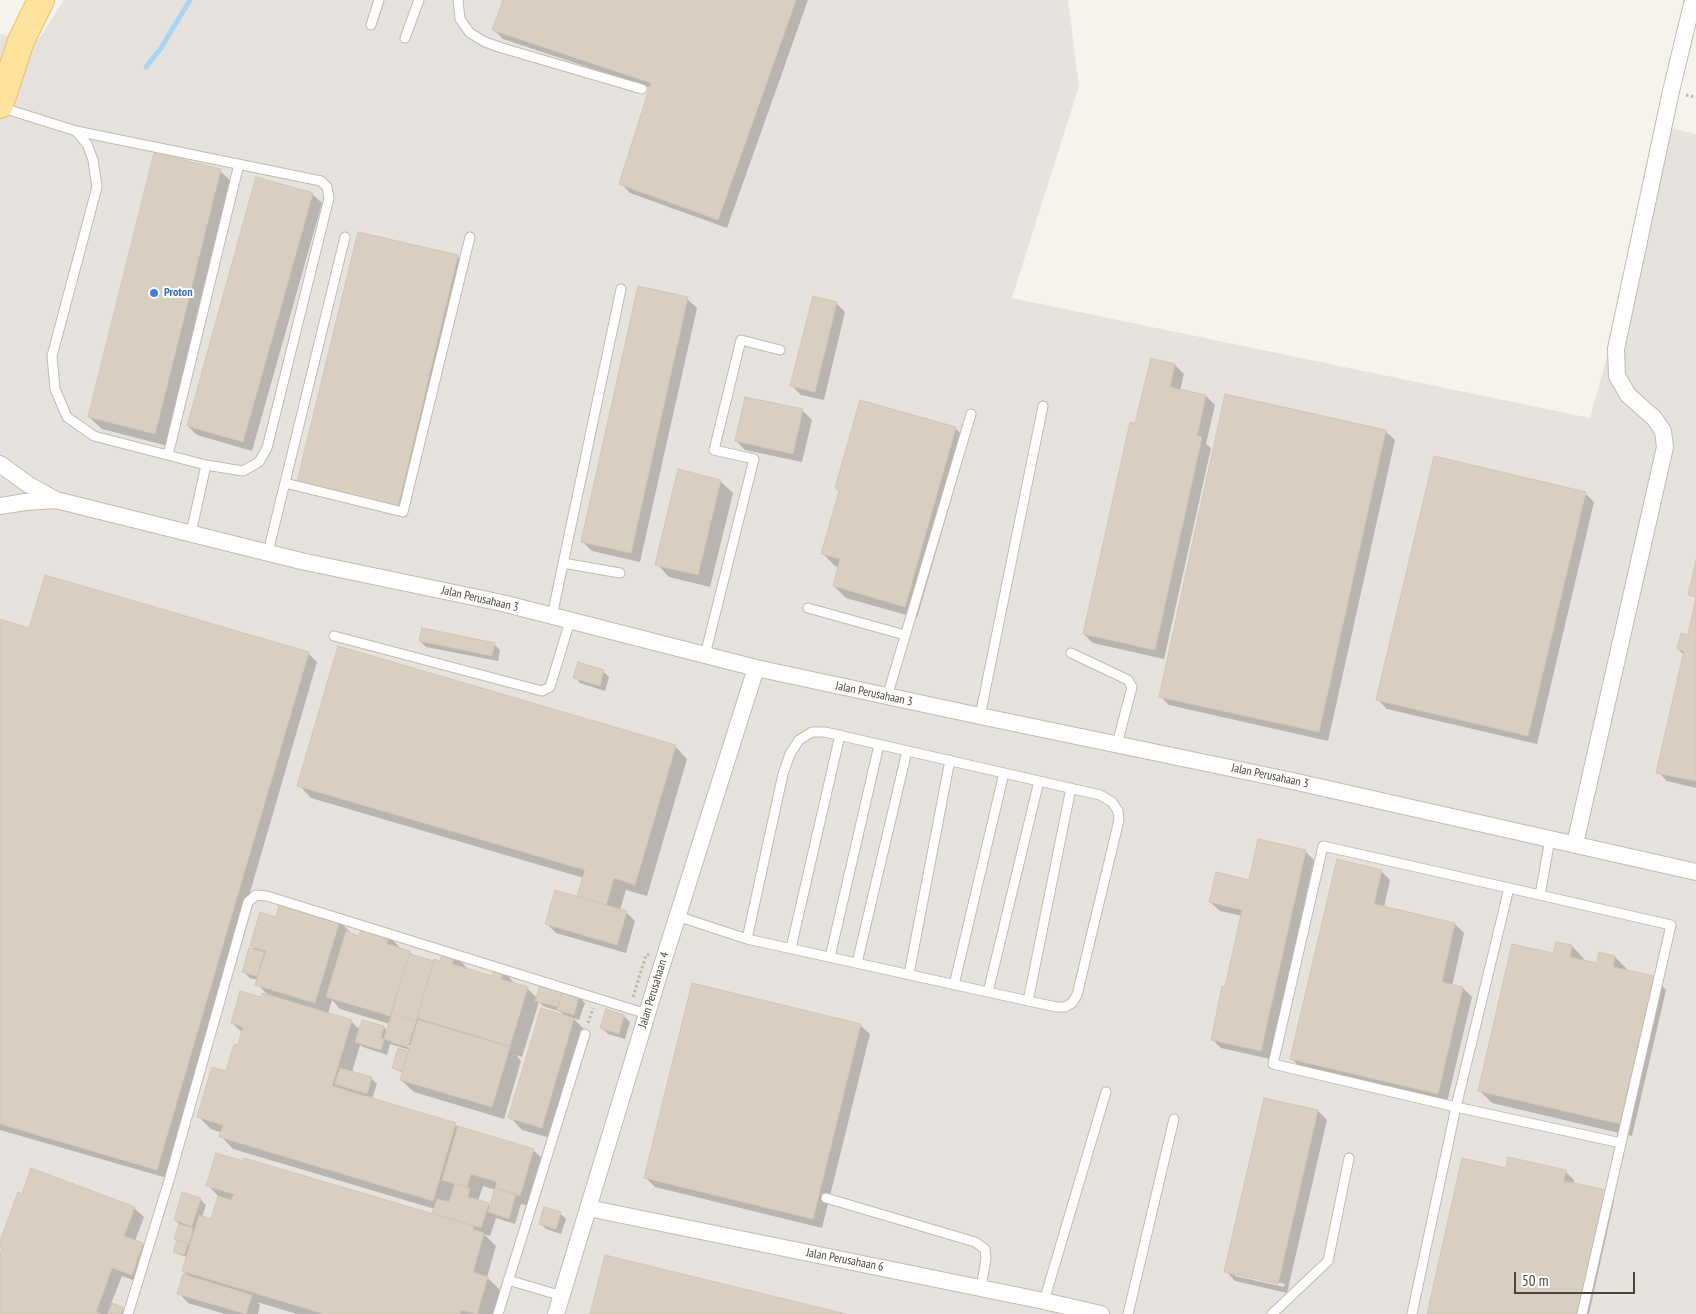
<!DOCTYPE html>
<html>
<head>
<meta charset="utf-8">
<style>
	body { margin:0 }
	#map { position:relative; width:1696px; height:1314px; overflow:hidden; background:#f6f3ec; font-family:"PT Sans Narrow",sans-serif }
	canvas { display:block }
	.scale { position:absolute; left:1514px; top:1272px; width:121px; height:22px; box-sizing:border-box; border:2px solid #4b4439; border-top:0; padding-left:6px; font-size:15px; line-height:18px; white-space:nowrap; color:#4b4439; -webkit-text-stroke:4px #fff; paint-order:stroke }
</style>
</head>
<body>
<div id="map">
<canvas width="1696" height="1314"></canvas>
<div class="scale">50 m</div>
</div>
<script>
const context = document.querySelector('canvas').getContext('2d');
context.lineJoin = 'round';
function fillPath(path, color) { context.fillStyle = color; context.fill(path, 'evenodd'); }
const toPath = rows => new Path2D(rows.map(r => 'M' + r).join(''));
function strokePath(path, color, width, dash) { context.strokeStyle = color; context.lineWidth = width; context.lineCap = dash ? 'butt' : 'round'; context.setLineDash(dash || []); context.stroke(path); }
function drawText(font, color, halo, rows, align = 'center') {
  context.font = font + ' "PT Sans Narrow",sans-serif'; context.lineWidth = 4; context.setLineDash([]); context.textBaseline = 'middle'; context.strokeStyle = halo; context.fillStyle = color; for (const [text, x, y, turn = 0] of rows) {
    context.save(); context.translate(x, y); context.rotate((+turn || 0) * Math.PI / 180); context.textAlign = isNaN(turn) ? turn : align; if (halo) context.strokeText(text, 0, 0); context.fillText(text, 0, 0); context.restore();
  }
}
const industrial = toPath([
	[64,0,1068,0,1079,86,1012,298,1590,418,1671,128,1696,134,1696,1314,0,1314,0,34,37,42]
]);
const shadow = toPath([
	[504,0,808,0,727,228,630,193,621,183,651,88,503,39,494,30],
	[220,171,233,183,168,446,102,429,89,417],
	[312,194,322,203,252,451,197,435,188,426],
	[457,256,467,266,407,515,308,491],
	[687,299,697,308,640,562,592,551,583,542],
	[836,303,845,312,824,400,801,395,792,386],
	[1175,365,1184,374,1180,391,1206,396,1215,405,1206,444,1211,448,1164,659,1093,643,1084,634,1136,424],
	[802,410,812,420,802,462,745,450,736,441],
	[956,429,968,441,917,618,846,598,834,586,839,567,835,566,823,554],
	[1385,431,1395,440,1328,741,1169,705,1160,696],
	[720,481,733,493,710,587,669,577,657,564],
	[1585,493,1594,502,1537,744,1387,709,1378,700],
	[1696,603,1696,788,1667,781,1658,772,1684,655,1678,649,1688,636],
	[0,620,30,629,308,653,317,662,167,1178,0,1130],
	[420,641,494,644,500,650,498,661,426,647],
	[603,671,609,677,605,691,580,683,575,677],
	[675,746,687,759,647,896,626,890,620,910,626,912,635,921,626,953,556,933,547,924,578,898,584,878,311,798,299,785],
	[1305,851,1314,860,1270,1059,1221,1048,1212,1039,1226,989,1242,916,1220,911,1210,902],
	[1381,871,1390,880,1384,907,1455,924,1464,933,1452,986,1463,988,1472,997,1447,1102,1301,1068,1292,1059],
	[277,918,339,921,352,934,360,937,389,936,401,949,410,952,415,957,433,962,441,962,455,955,467,968,466,970,492,978,503,971,515,984,527,988,537,998,542,983,579,997,585,1003,579,1020,573,1018,586,1031,554,1139,522,1130,510,1117,566,1017,561,1012,543,1006,539,1002,522,1057,516,1055,521,1061,504,1119,414,1092,401,1080,403,1073,393,1068,399,1050,409,1054,410,1050,390,1044,387,1055,363,1047,360,1045,352,1072,371,1078,377,1084,372,1099,533,1150,546,1162,532,1207,521,1204,515,1224,496,1218,490,1236,484,1234,496,1246,487,1277,500,1290,493,1314,297,1314,257,1302,260,1305,258,1314,225,1314,188,1303,179,1293,189,1277,183,1271,187,1257,177,1254,175,1251,178,1241,175,1239,180,1225,175,1220,200,1199,206,1205,202,1217,212,1220,219,1197,208,1185,438,1217,434,1213,435,1209,233,1149,221,1136,222,1133,211,1129,199,1117,227,1073,239,1047,243,1033,232,1023,262,999,269,996,257,984,258,980,250,978,244,972,257,952,251,946],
	[332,1000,340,1009,390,1024,388,1032,384,1027,363,1021,360,1030,351,1021,328,1014],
	[391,1040,415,1047,414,1049,391,1042],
	[483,1186,496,1190,491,1207,488,1204,478,1201],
	[1572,946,1584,959,1583,961,1597,964,1615,957,1627,969,1626,971,1654,977,1666,990,1632,1136,1492,1103,1480,1091],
	[624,1016,630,1022,625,1039,608,1034,602,1028],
	[860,1025,870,1034,822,1228,655,1187,646,1178],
	[1318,1111,1327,1120,1287,1293,1235,1281,1226,1271],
	[1235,1273,1285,1284,1284,1287,1235,1276],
	[1507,1169,1565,1171,1574,1180,1574,1184,1605,1191,1614,1201,1589,1314,1428,1314],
	[134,1208,144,1217,135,1241,143,1244,152,1253,141,1283,122,1276,111,1304,122,1308,125,1311,124,1314,111,1314,109,1311,108,1314,0,1314,0,1256,3,1249,0,1245],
	[560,1213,566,1219,561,1234,546,1229,541,1224]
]);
const stream = toPath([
	[146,67,161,48,190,0]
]);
const building = toPath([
	[503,0,796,0,718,220,619,184,651,83,492,30,503,0],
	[154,153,221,169,155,434,88,417,154,153],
	[256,177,313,193,243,442,187,426,256,177],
	[358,232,458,255,398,506,297,482,358,232],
	[638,286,688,297,631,553,581,542,638,286],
	[813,296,837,302,815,392,790,386,813,296],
	[1151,358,1175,364,1170,387,1206,395,1197,436,1202,437,1155,650,1083,634,1130,422,1135,423,1151,358],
	[1225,394,1386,430,1319,732,1159,697,1225,394],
	[745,397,803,409,793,454,735,441,745,397],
	[860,400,956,427,905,607,833,586,840,559,821,554,839,491,835,488,860,400],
	[1434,456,1586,492,1528,736,1376,700,1434,456],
	[678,469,721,480,698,575,655,565,678,469],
	[1696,560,1696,597,1688,595,1696,560],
	[45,575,309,652,157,1170,0,1124,0,619,29,628,45,575],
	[1696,597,1696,781,1656,773,1684,651,1677,649,1681,633,1688,635,1696,597],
	[422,628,495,643,492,656,419,641,422,628],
	[338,646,676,745,635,885,614,878,606,905,577,896,585,870,297,786,338,646],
	[578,662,604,670,600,686,573,678,578,662],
	[1258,839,1306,850,1261,1051,1211,1040,1222,986,1225,987,1242,910,1209,902,1216,872,1249,880,1258,839],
	[1337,859,1382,870,1374,904,1455,923,1442,982,1463,987,1438,1094,1290,1059,1337,859],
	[555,890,627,911,617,945,545,924,555,890],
	[280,902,340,920,315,1003,255,985,266,951,250,946,260,912,276,917,280,902],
	[362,927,389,935,387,944,410,951,390,1016,326,997,346,931,359,936,362,927],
	[1556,942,1572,945,1570,957,1597,963,1599,952,1615,956,1613,967,1654,976,1620,1124,1478,1091,1512,944,1553,953,1556,942],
	[249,948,264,952,257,976,242,972,249,948],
	[443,951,455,954,452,964,492,976,494,967,504,970,501,979,528,987,510,1046,417,1018,434,959,440,961,443,951],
	[409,954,434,961,416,1021,392,1013,409,954],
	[541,982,563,988,558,1007,535,1001,541,982],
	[692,983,861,1024,813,1219,644,1178,692,983],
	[240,991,261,997,262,993,352,1020,332,1086,456,1123,433,1201,219,1137,223,1125,197,1117,212,1067,226,1071,234,1044,238,1045,243,1027,231,1023,240,991],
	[563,991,579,996,574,1015,557,1010,563,991],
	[541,1008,574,1018,542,1128,508,1118,541,1008],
	[606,1009,624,1015,619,1034,600,1028,606,1009],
	[392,1013,416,1021,408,1046,384,1039,392,1013],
	[362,1020,384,1026,381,1038,384,1039,381,1050,355,1042,362,1020],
	[418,1020,510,1047,492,1107,400,1080,418,1020],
	[398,1048,408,1051,402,1071,392,1068,398,1048],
	[340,1068,372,1077,367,1094,335,1084,340,1068],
	[1264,1098,1318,1110,1278,1284,1224,1272,1264,1098],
	[458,1126,534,1149,520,1196,495,1188,497,1182,471,1174,467,1187,442,1180,458,1126],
	[216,1153,243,1161,244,1158,474,1226,473,1229,484,1233,473,1272,488,1277,477,1314,461,1310,460,1314,324,1314,182,1271,199,1215,211,1219,218,1196,231,1200,234,1194,206,1186,216,1153],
	[1508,1157,1566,1170,1564,1181,1606,1190,1578,1314,1427,1314,1462,1158,1506,1168,1508,1157],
	[31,1168,135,1207,124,1236,143,1243,132,1275,112,1268,96,1312,101,1314,0,1314,0,1253,2,1248,0,1247,0,1241,18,1192,22,1194,31,1168],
	[455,1183,470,1188,468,1197,489,1203,481,1228,432,1213,437,1199,449,1202,455,1183],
	[495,1188,516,1194,509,1219,488,1212,495,1188],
	[182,1192,201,1198,192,1226,174,1220,182,1192],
	[544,1207,561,1212,556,1229,539,1224,544,1207],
	[179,1224,193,1228,189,1244,174,1239,179,1224],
	[177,1240,188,1243,184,1255,173,1252,177,1240],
	[605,1255,846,1314,590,1314,605,1255],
	[183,1274,252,1295,246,1314,177,1294,183,1274],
	[112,1303,123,1307,121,1314,108,1313,112,1303]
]);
const path = toPath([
	[1686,95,1696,97],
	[633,997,646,955,650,954],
	[588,1023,593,1008]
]);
const lane = toPath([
	[458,0,460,19,470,33,485,42,502,48,642,89],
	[371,25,379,0],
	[405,38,419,0],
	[0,107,76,131,87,144,93,160,97,187,52,356,55,389,67,417,94,436,206,465,191,533],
	[76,131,321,181,327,187,329,198,267,448,259,462,243,471,206,465],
	[168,455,239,164],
	[285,483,403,512,470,237],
	[268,552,345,237],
	[563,563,620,573],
	[808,608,905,635],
	[552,616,621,289],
	[334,636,542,691,550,687,570,621],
	[1071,653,1128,680,1132,687,1117,744],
	[705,655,754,459,714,450,741,340,780,350],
	[887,697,971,414],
	[980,716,1043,406],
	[1509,888,1671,925,1621,1143],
	[1540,895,1550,839],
	[677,916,747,939,1056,1007,1065,1007,1072,1003,1077,995,1119,820,1118,811,1112,802,1100,795,825,732,812,732,799,740,790,754,783,774,747,939],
	[791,948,840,735],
	[830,957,879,745],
	[857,963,907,751],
	[909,974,950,760],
	[954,985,1004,773],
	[988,992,1039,781],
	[1028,1001,1071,788],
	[826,1198,975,1242,985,1249,986,1259,981,1288],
	[508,1280,562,1296],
	[1044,1301,1106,1092],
	[128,1314,170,1177,248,902,256,895,267,896,647,1014],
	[498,1314,585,1034],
	[1128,1314,1174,1119],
	[1272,1314,1328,1261,1349,1158],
	[1412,1314,1456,1107,1509,888,1323,846,1273,1064,1456,1107,1621,1143,1582,1314]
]);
const street = toPath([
	[0,464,29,485,56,500,301,561,502,603,756,668,980,716,1288,780,1696,872],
	[0,506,25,502,56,500],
	[1575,844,1665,447,1663,431,1654,418,1628,395,1617,376,1616,349,1671,91,1693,0],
	[588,1208,1044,1301,1101,1314],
	[556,1314,657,981,756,668]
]);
const primary = toPath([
	[0,105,21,41,41,0]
]);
const markers = [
	[154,293,5,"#3f7fe0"]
];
const shopNames = [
	["Proton",164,293]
];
const streetNames = [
	["Jalan Perusahaan 3",480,599,13],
	["Jalan Perusahaan 3",874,694,12],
	["Jalan Perusahaan 3",1270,776,12],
	["Jalan Perusahaan 4",654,990,-73],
	["Jalan Perusahaan 6",845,1260,11]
];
fillPath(industrial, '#e6e2dd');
fillPath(shadow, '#0003');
strokePath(stream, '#a9d4f2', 5);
fillPath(building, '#d8cfc1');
strokePath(building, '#d3c7b4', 1);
strokePath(lane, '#c2bbae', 11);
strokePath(street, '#c2bbae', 18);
strokePath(primary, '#e6c16a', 28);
strokePath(path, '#c4b79f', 3, [2.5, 2.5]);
strokePath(lane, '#fff', 9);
strokePath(street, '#fff', 16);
strokePath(primary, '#ffe39c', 26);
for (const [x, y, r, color] of markers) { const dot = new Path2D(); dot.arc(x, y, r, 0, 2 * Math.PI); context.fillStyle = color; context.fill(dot); strokePath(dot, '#fff', 2); }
drawText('bold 12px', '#366cbe', '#fff', shopNames, 'left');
drawText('12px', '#4b4439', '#fff', streetNames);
</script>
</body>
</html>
